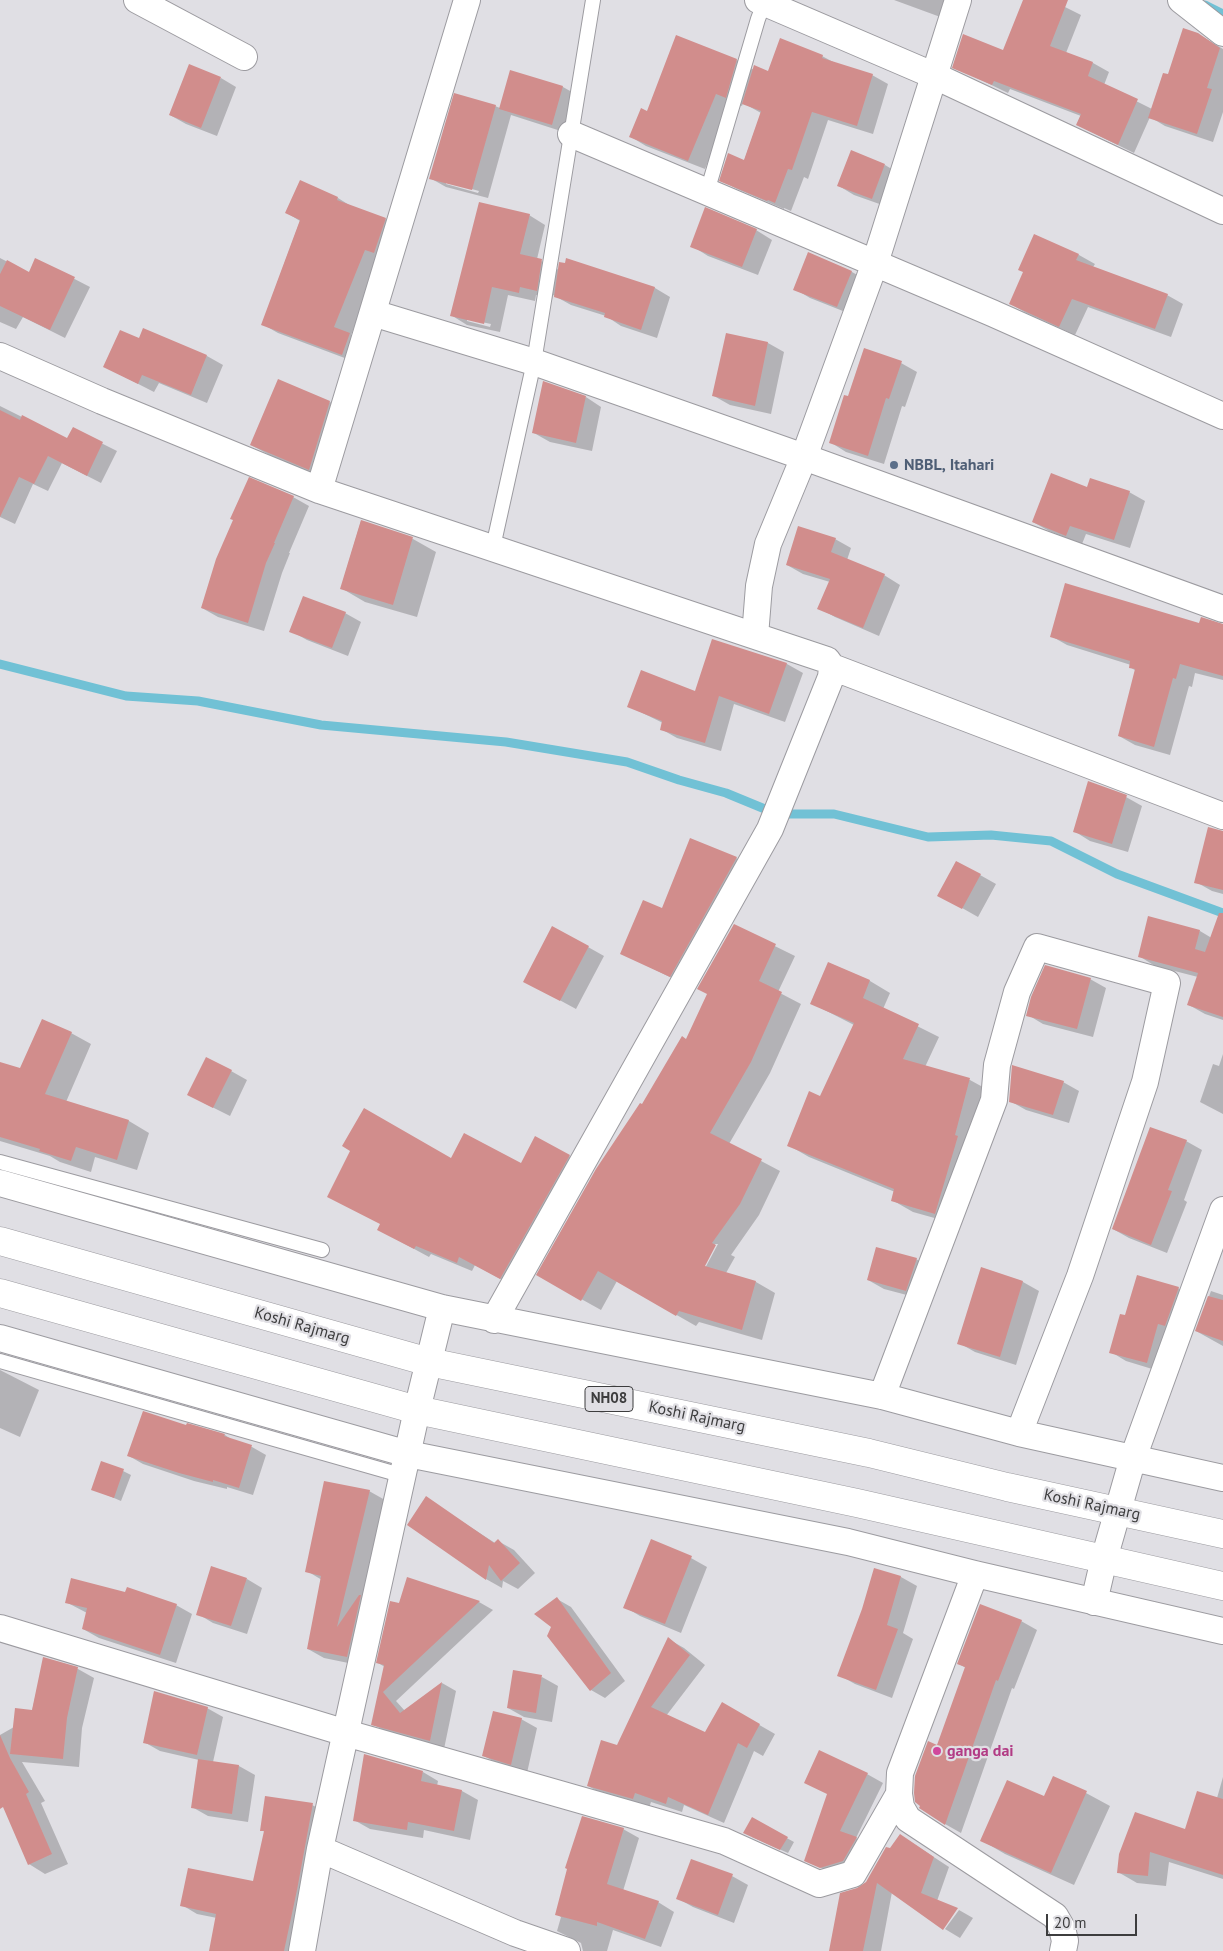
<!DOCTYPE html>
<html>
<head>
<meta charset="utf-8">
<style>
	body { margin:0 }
	#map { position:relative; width:1223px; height:1951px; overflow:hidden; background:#e0dfe4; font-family:"PT Sans",sans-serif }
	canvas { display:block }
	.scale { position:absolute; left:1046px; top:1914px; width:91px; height:22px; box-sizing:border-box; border:2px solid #3d3d3e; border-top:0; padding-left:6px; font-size:15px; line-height:18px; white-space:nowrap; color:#3d3d3e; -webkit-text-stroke:4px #e0dfe4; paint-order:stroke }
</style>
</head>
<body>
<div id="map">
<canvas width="1223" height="1951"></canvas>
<div class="scale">20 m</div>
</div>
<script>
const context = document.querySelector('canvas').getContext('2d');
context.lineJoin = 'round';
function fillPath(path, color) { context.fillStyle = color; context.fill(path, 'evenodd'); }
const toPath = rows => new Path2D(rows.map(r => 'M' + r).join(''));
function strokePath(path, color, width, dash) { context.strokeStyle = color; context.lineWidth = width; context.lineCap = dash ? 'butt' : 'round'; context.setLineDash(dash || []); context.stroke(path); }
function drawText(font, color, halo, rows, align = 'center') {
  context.font = font + ' "PT Sans",sans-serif'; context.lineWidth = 4.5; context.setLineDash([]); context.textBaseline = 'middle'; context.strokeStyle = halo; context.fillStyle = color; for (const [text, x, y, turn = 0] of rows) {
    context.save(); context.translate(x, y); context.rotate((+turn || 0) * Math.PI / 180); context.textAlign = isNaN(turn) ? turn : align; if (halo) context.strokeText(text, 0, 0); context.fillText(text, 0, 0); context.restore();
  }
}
const shadow = toPath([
	[894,0,963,0,954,22],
	[1025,0,1051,0,1081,15,1066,53,1093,63,1109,72,1104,85,1152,109,1198,34,1223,49,1223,112,1213,142,1165,126,1150,117,1134,153,1077,125,1081,116,1010,89,1008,93,954,67,1004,51],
	[822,56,835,63,872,75,888,84,873,134,828,120,808,179,804,177,791,211,784,208,784,209,737,189,721,180,744,161,761,113,743,103,742,106,732,102,705,169,646,146,631,137,648,112,737,60,754,70,769,72],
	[511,72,563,87,579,96,567,133,511,115,488,198,446,187,430,178,495,106,500,108],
	[446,182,479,191,478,193,446,184],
	[221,78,236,87,217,136,186,124,170,115],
	[885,165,900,174,888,207,854,195,839,186],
	[338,198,354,208,385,219,401,228,381,258,351,335,365,343,358,363,278,333,262,324,300,221,287,213],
	[529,215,545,225,537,259,559,270,565,265,567,259,655,288,670,297,657,338,621,326,606,316,571,305,553,295,552,300,536,295,535,301,508,295,500,332,467,325,451,315],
	[467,319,491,324,490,327,467,321],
	[756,230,772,240,758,275,708,256,692,246],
	[1035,235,1079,255,1095,264,1093,267,1167,295,1183,304,1171,337,1088,307,1075,335,1026,313,1011,304,1025,272],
	[809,254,852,272,868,281,853,315,810,298,795,289],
	[0,258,29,273,36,259,90,287,65,338,23,317,16,329,0,322],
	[144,330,207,356,223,365,207,403,159,383,154,392,105,367,139,340],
	[727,334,768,343,784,352,771,414,730,405,714,396],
	[901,363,917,372,905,407,902,406,884,464,846,452,830,442,848,398],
	[586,397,601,407,592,451,550,442,534,433],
	[330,402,353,416,333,482,275,458,251,445],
	[0,406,68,440,73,429,117,451,101,483,62,463,48,491,33,484,15,524,0,517],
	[1088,489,1129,492,1145,501,1130,548,1086,534,1082,544,1049,531,1033,522],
	[293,497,309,506,289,553,290,553,282,573,264,631,218,617,202,608],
	[361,521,413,539,436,552,417,617,365,602,341,588],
	[835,539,851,548,847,560,884,575,900,585,879,636,835,617,819,608,830,582,803,574,787,565],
	[345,613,361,622,348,656,307,640,291,631],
	[1200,624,1223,625,1223,680,1195,673,1192,687,1189,686,1170,755,1135,745,1119,736,1136,671,1130,667,1131,665,1067,645,1051,636],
	[713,641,787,664,803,673,785,722,734,704,721,751,677,738,661,729,663,723,628,706,696,693],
	[1126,797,1142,806,1128,852,1090,841,1074,831],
	[1223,832,1223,894,1212,891,1196,882],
	[691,840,736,858,752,867,686,985,621,953,662,910],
	[957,862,996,884,978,917,955,904],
	[734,926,795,956,778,992,801,1004,770,1073,729,1144,780,1171,759,1215,731,1255,735,1257,726,1273,756,1282,775,1293,762,1340,699,1322,696,1326,617,1281,601,1310,538,1275,643,1106,687,1041,709,994],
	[715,1244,718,1244,703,1272,700,1271],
	[1200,931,1215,940,1223,959,1223,1020,1205,1014,1189,1005,1198,977,1155,966,1139,956],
	[588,947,604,956,576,1009,541,990],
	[829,963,870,981,890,993,883,1009,939,1037,925,1067,970,1080,990,1091,956,1224,913,1212,892,1200,895,1192,809,1157,788,1145,821,1097,854,1025,811,1003],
	[1090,979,1106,988,1093,1037,1043,1024,1028,1015],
	[71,1033,91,1044,66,1102,129,1121,149,1133,137,1170,95,1157,91,1172,60,1162,50,1156,0,1141,0,1064,21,1070],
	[1223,1054,1223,1114,1200,1102,1213,1064,1219,1066],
	[231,1071,247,1080,230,1116,204,1103],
	[1063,1082,1079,1091,1069,1123,1026,1110,1010,1101],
	[1151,1128,1186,1141,1202,1150,1184,1200,1187,1202,1167,1253,1129,1238,1113,1229],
	[569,1156,584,1164,515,1287,475,1265,472,1271,431,1254,429,1257,394,1238,451,1159,521,1165],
	[916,1259,932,1269,922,1299,884,1289,868,1280],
	[981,1269,1023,1282,1039,1291,1016,1365,975,1352,959,1343],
	[1138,1276,1178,1288,1194,1298,1162,1372,1126,1361,1111,1352,1126,1317],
	[1211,1291,1223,1295,1223,1346,1196,1331],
	[0,1370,39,1390,20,1437,0,1428],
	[188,1425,225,1435,234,1441,252,1447,266,1455,253,1495,227,1487,227,1489,194,1481,143,1464,129,1456],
	[123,1471,131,1475,121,1501,93,1489],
	[369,1491,385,1500,362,1597,376,1606,363,1666,324,1658,308,1649,322,1580,307,1571],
	[426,1498,495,1543,498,1541,514,1550,535,1573,518,1589,503,1581,502,1588,486,1579,409,1524],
	[691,1558,707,1567,681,1633,640,1616,625,1607],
	[875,1569,901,1577,917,1586,903,1633,913,1639,892,1698,855,1684,839,1675,863,1610],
	[247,1579,262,1588,247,1634,213,1623,198,1614],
	[408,1579,479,1602,493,1610,396,1701,405,1711,442,1683,456,1691,444,1749,387,1732,372,1724,385,1667,378,1663],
	[557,1599,571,1607,625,1681,605,1698,591,1690,553,1626],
	[66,1602,176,1605,192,1614,176,1663,99,1638,83,1629,87,1613],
	[1021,1621,1037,1630,1014,1689,1012,1688,961,1833,945,1824,938,1746,966,1668,959,1664],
	[668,1639,684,1648,705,1665,666,1716,706,1734,723,1704,775,1734,763,1756,754,1751,724,1823,684,1805,682,1812,651,1802,649,1808,604,1795,588,1786,618,1747],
	[44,1658,78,1669,94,1678,82,1728,79,1767,22,1762,45,1801,41,1803,68,1864,45,1874,29,1864,0,1797,0,1735,14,1727,32,1711],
	[542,1677,558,1686,552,1722,524,1717,508,1708],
	[207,1708,223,1717,213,1762,239,1766,255,1775,248,1822,208,1816,192,1807,199,1760,160,1751,144,1742],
	[521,1719,537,1728,527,1773,500,1765,484,1756],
	[423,1772,438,1781,437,1786,462,1791,478,1800,470,1840,424,1830,423,1838,370,1829,354,1820],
	[867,1774,883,1783,856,1838,872,1847,837,1876,806,1860],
	[1223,1777,1223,1879,1169,1862,1166,1886,1137,1883,1118,1872,1120,1855,1186,1831,1217,1798],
	[1086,1793,1110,1806,1074,1885,1005,1854,981,1840,1044,1798],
	[312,1805,328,1813,301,1951,210,1951,217,1918,197,1914,182,1905,254,1883,265,1832,261,1830],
	[752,1819,794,1842,788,1853,752,1837],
	[623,1829,639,1838,623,1891,658,1902,674,1912,661,1947,613,1930,607,1951,583,1951,581,1943,557,1931,561,1917,556,1914],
	[900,1835,949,1867,937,1901,958,1909,892,1892,881,1951,831,1951,858,1890,866,1883],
	[692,1860,732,1876,748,1885,734,1923,693,1907,677,1898],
	[959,1910,973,1918,960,1938,945,1929]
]);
const stream = toPath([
	[1205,5,1223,14],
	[0,664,126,696,198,701,321,725,506,742,627,762,679,780,726,793,777,814,834,814,928,837,991,835,1051,841,1117,874,1223,913]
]);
const building = toPath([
	[1023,0,1068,0,1050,46,1093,62,1088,76,1138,99,1118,145,1076,125,1081,114,994,81,992,85,952,68,963,34,1003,50],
	[1183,28,1198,33,1220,48,1207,88,1212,89,1197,134,1148,118,1163,73,1168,74],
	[676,35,737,59,726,98,716,94,688,161,629,137,641,108,647,111],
	[780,38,823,55,822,58,873,74,857,126,812,112,792,170,788,169,775,203,768,200,767,201,719,181,728,153,744,160,761,111,742,104,754,65,768,71],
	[189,64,221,77,201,128,169,115],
	[510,70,563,86,552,125,499,109],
	[454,93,496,105,472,190,429,179],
	[851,150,885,164,872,199,837,186],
	[300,180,338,197,337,200,386,218,374,253,365,250,334,327,350,333,342,355,261,325,300,220,285,213],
	[479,202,530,214,520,254,542,259,537,291,520,287,519,293,492,287,484,324,450,316],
	[705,207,757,229,742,267,690,247],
	[1034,234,1079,254,1076,260,1168,294,1155,329,1072,299,1059,327,1009,304,1023,272,1018,270],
	[808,252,852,271,837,307,793,290],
	[35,258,75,277,50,330,0,306,0,274,7,260,29,272],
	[566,258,655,287,641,330,604,317,605,313,554,297,559,262,565,263],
	[143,328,207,355,191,395,142,375,138,384,103,367,120,330,139,338],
	[726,333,768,342,755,406,712,396],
	[864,348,902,361,889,399,886,398,868,456,829,443,844,395,848,396],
	[278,379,330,401,309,470,250,445],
	[543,381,586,396,576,443,532,433],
	[0,410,20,420,22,415,67,438,73,427,103,442,87,476,48,456,34,484,19,477,0,517],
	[1051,473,1087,487,1090,478,1130,491,1114,540,1070,526,1066,536,1032,522],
	[249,477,294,496,274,543,275,543,266,563,248,623,201,608,216,559,233,520,230,519],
	[361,520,413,537,393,605,340,589],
	[798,526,836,538,831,552,885,574,863,628,817,609,830,579,786,565],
	[1065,583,1199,623,1201,617,1223,624,1223,676,1180,664,1176,679,1173,678,1154,747,1118,736,1135,669,1129,668,1130,661,1050,637],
	[303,596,346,612,332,648,289,632],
	[712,639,787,663,769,714,719,696,705,743,660,730,662,721,627,707,641,670,695,691],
	[1088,781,1127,795,1112,844,1073,832],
	[1208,827,1223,831,1223,890,1194,883],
	[690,838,737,857,670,977,620,954,643,900,662,908],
	[956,861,981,874,962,909,937,896],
	[1219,913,1223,913,1223,1017,1187,1005,1198,973,1138,957,1148,916,1200,930,1195,949,1205,952],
	[734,924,776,944,759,981,782,992,751,1062,710,1133,762,1159,740,1204,712,1243,716,1245,705,1266,756,1281,742,1330,679,1311,676,1316,598,1271,581,1301,536,1275,596,1169,640,1103,642,1104,682,1036,686,1039,707,994,697,989],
	[552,926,589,946,560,1001,523,982],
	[828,962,870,980,863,998,919,1024,903,1059,970,1078,955,1135,958,1136,935,1214,891,1201,894,1189,787,1146,809,1091,820,1096,854,1023,810,1004],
	[1045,965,1091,978,1077,1029,1026,1016,1031,997],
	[42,1019,72,1032,45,1094,129,1120,117,1160,76,1147,71,1161,39,1151,40,1149,0,1137,0,1062,20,1068],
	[206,1057,232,1070,213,1108,187,1095],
	[1012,1065,1064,1081,1053,1115,1009,1102],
	[364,1108,451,1158,464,1133,521,1163,535,1136,570,1155,500,1279,459,1257,457,1263,416,1246,414,1249,377,1230,380,1224,327,1197,350,1151,342,1146],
	[1150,1127,1187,1140,1168,1190,1172,1191,1151,1245,1112,1229],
	[876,1247,917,1258,906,1291,867,1280],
	[981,1267,1023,1281,1000,1357,957,1344],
	[1137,1275,1179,1287,1165,1326,1158,1324,1147,1363,1109,1353,1120,1314,1125,1315],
	[1208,1296,1223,1300,1223,1341,1195,1331],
	[143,1411,186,1425,187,1423,225,1434,224,1436,252,1445,239,1488,213,1480,213,1482,179,1473,127,1456],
	[101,1461,124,1469,114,1498,91,1490],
	[324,1481,370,1490,337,1627,359,1595,361,1595,347,1657,307,1649,321,1576,305,1572],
	[426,1496,494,1543,498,1539,520,1563,501,1581,489,1565,486,1580,407,1525],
	[651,1539,692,1556,665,1624,623,1608],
	[211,1566,247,1578,231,1626,196,1615],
	[874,1568,901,1576,887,1625,898,1629,876,1690,837,1676,862,1609],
	[407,1577,480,1601,383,1692,400,1713,442,1682,430,1741,371,1725,384,1665,376,1663,390,1601,399,1603],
	[71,1578,125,1592,127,1587,177,1604,160,1655,82,1629,87,1608,65,1603],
	[557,1597,611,1673,590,1691,547,1636,551,1627,534,1614],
	[980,1604,1022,1620,998,1681,996,1680,945,1825,919,1808,920,1806,915,1802,914,1793,915,1776,928,1741,937,1745,965,1667,957,1664],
	[668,1637,690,1655,651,1707,705,1732,722,1702,760,1724,747,1748,738,1743,708,1815,668,1797,666,1804,635,1793,633,1799,587,1786,601,1740,617,1745],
	[43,1657,78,1667,67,1718,63,1759,10,1754,15,1708,32,1710],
	[513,1670,542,1675,536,1713,507,1708],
	[154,1691,208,1707,197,1755,143,1743],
	[493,1711,522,1718,511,1765,482,1756],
	[0,1735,10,1758,29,1792,26,1794,52,1854,28,1865,3,1807,0,1809],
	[819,1750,868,1773,840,1831,857,1837,843,1861,820,1868,804,1861,827,1794,804,1783],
	[364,1754,423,1771,421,1781,462,1790,454,1831,408,1822,407,1830,353,1821],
	[198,1759,239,1765,232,1814,191,1808],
	[1053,1776,1087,1791,1051,1873,980,1841,1007,1780,1044,1796],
	[1197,1791,1223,1799,1223,1875,1150,1852,1148,1876,1117,1873,1119,1854,1135,1812,1185,1829],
	[265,1796,313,1803,297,1890,284,1951,209,1951,216,1914,180,1906,188,1868,253,1881,264,1831,260,1831],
	[582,1816,624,1828,607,1884,659,1901,645,1939,597,1922,597,1926,555,1915,567,1869,565,1868],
	[752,1817,788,1837,780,1850,743,1833],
	[900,1834,934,1857,921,1893,958,1908,943,1930,877,1883,863,1951,829,1951,840,1893,857,1888,866,1882,886,1847,890,1848],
	[691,1859,733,1874,718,1915,676,1899]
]);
const service = toPath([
	[707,192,758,19,764,3],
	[493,547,534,362,593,0],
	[0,1162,322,1250],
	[0,1361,404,1476]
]);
const minor = toPath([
	[137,0,244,57],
	[758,0,935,76,1223,211],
	[1181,0,1223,33],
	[571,134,992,313,1223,416],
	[373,313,534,362,804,457,1223,609],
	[0,356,102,401,319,490,755,636],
	[319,490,467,0],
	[832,667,1223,816],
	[0,1183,442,1308,882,1396,1019,1433,1223,1478],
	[494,1320,770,829,831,677,832,667,827,660,755,636,759,586,768,544,804,457,875,263,958,0],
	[0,1338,408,1454,848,1542,975,1574,1223,1631],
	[882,1396,994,1100,997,1065,1017,992,1037,947,1167,983,1145,1082,1080,1276,1019,1433],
	[975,1574,900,1773,899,1794,901,1807,908,1819,1055,1916,1062,1928,1065,1941,1063,1951],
	[1094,1602,1104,1559,1133,1458,1223,1210],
	[0,1628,346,1733,724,1841,819,1884,853,1874,899,1794],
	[320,1849,515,1933,567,1951],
	[302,1951,320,1849,417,1410,442,1308]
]);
const primary = toPath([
	[0,1241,429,1362,869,1453,1007,1487,1223,1534],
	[0,1293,417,1410,857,1503,1223,1586]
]);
const markers = [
	[894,465,5,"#5c6f8a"],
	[937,1751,5,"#d1479c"]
];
const shields = [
	[609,1399,48]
];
const shieldNames = [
	["NH08",609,1399]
];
const serviceNames = [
	["NBBL, Itahari",904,465]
];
const streetNames = [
	["Koshi Rajmarg",302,1326,16],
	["Koshi Rajmarg",697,1417,12],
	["Koshi Rajmarg",1092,1505,12]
];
const hotelNames = [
	["ganga dai",947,1751]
];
fillPath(shadow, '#0003');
strokePath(stream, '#71c1d5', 9);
fillPath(building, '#d18d8c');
strokePath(service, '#9c9ba0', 16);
strokePath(minor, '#9c9ba0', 28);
strokePath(primary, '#9c9ba0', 29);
strokePath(service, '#fff', 14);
strokePath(minor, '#fff', 26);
strokePath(primary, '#fff', 28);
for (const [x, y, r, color] of markers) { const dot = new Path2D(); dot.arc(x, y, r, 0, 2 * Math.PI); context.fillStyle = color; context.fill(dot); strokePath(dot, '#e0dfe4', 2); }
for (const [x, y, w] of shields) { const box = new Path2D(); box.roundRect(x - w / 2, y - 12.5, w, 25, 4); context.fillStyle = '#e0dfe4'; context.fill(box); strokePath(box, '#3d3d3e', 1); }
drawText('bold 15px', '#3d3d3e', null, shieldNames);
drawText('bold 16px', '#4e5e75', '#e0dfe4', serviceNames, 'left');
drawText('16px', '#3d3d3e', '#e0dfe4', streetNames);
drawText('bold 16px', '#b23c85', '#e0dfe4', hotelNames, 'left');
</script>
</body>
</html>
